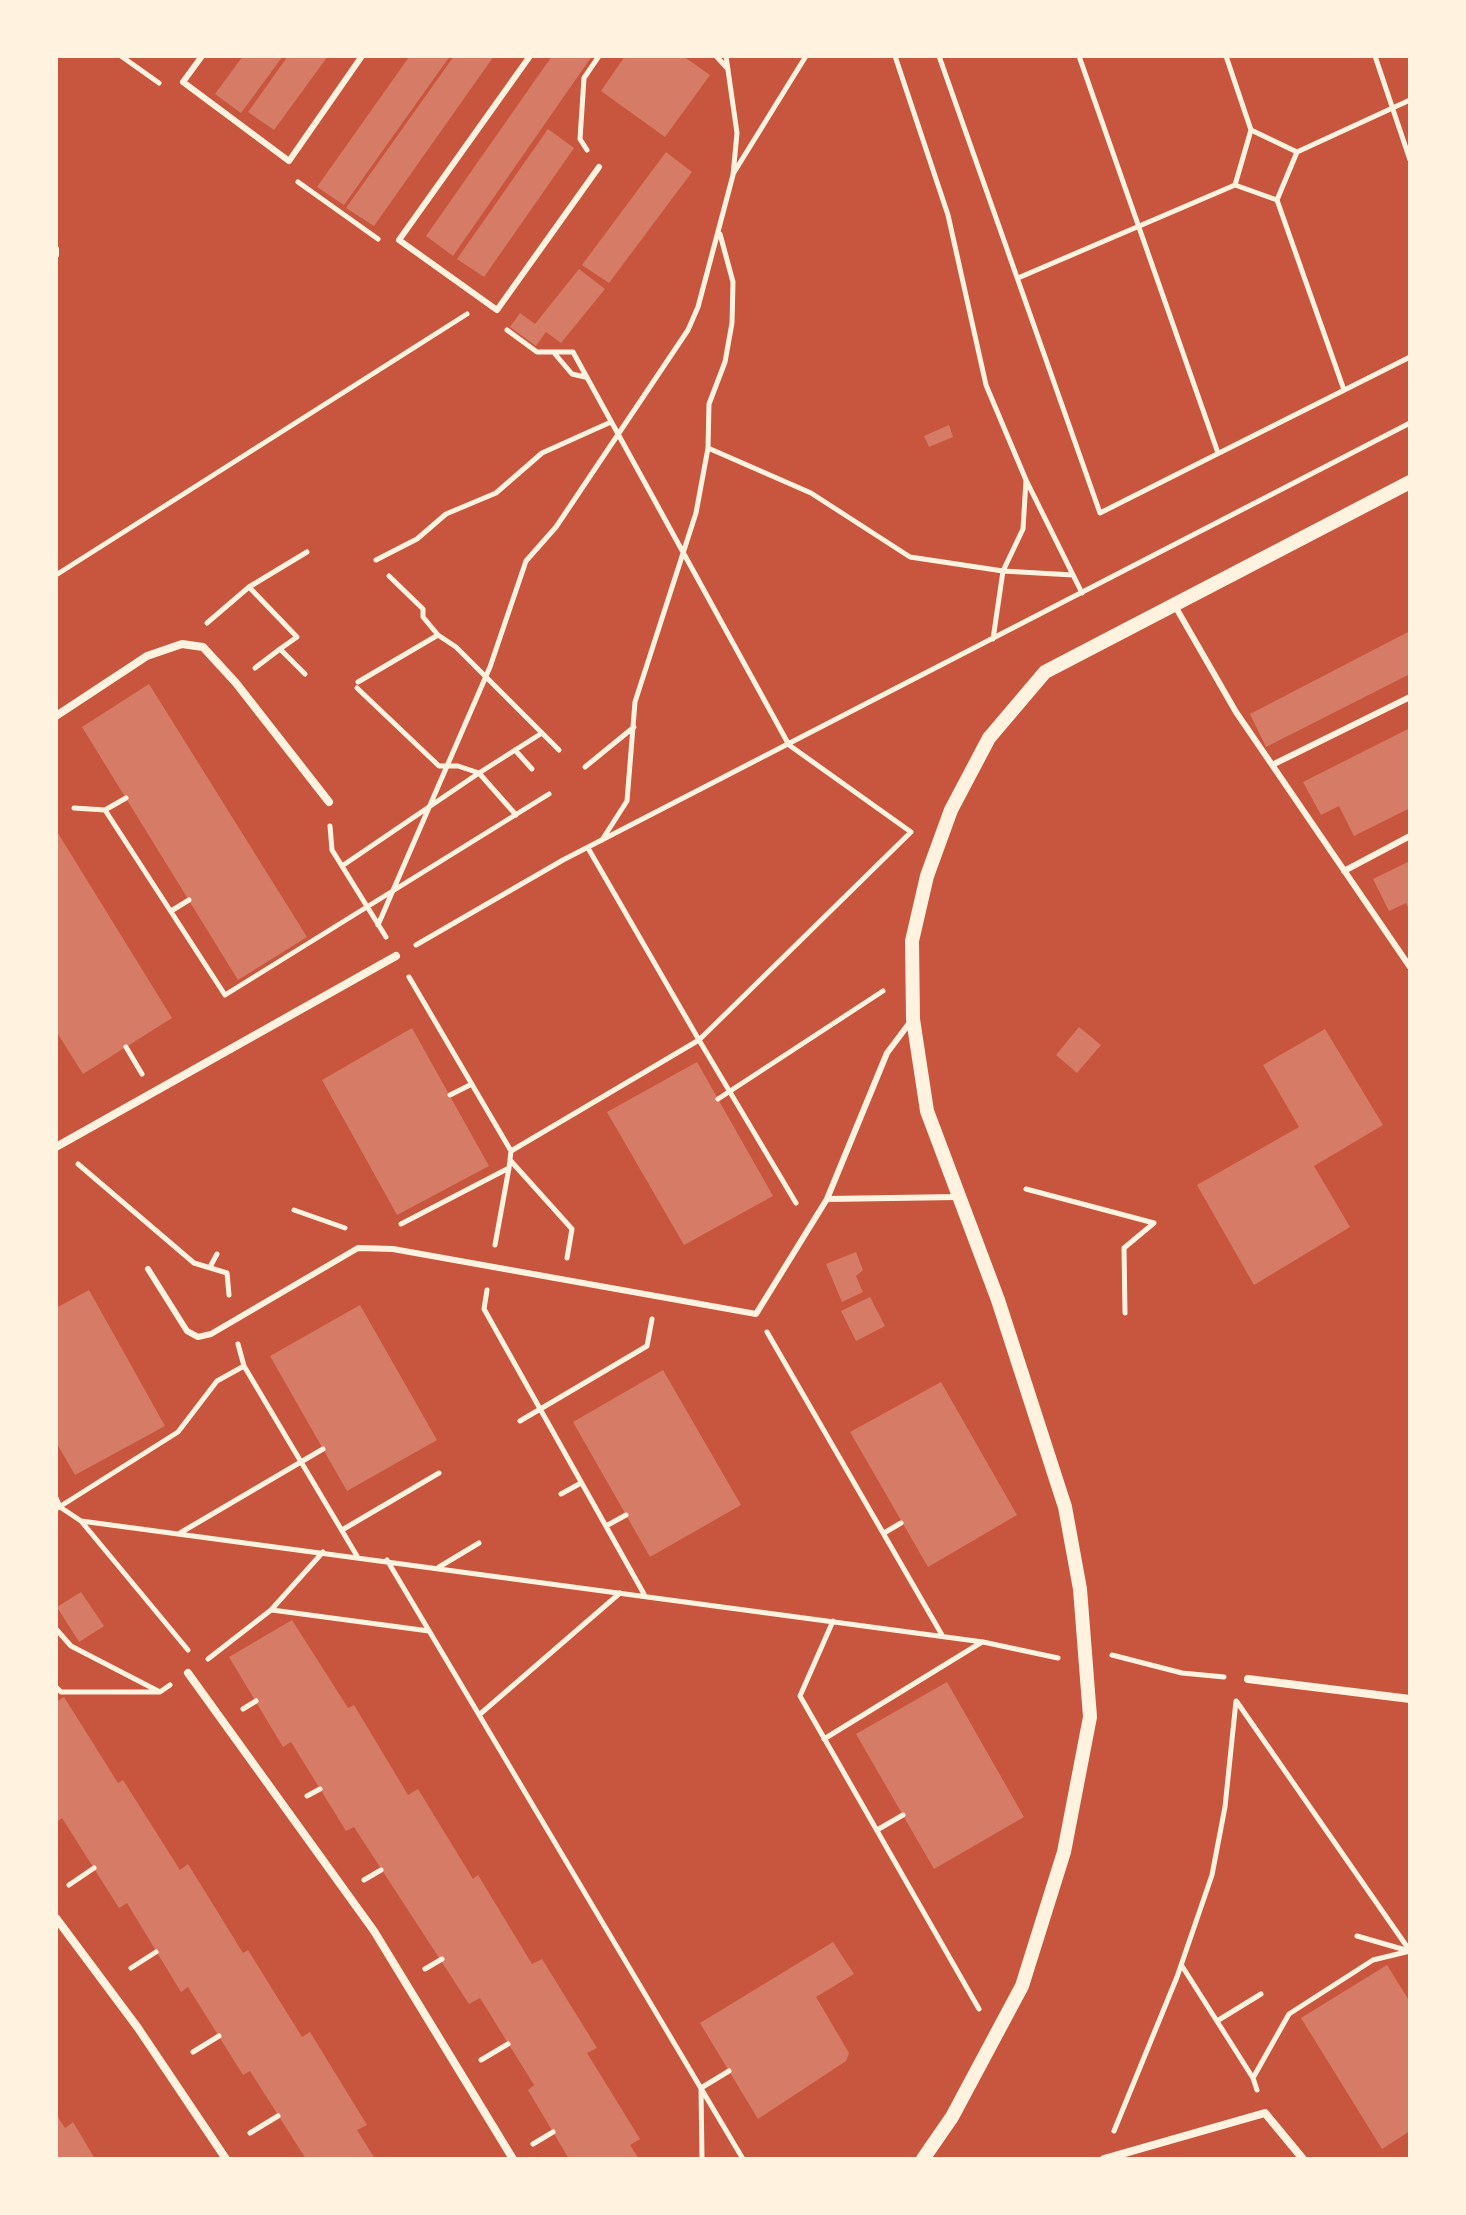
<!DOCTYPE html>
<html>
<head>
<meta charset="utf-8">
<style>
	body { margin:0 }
	#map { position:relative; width:1466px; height:2215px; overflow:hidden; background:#c8553d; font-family:Ubuntu,sans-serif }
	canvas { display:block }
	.frame { position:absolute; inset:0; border:58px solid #fff3e0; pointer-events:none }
</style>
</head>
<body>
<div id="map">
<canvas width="1466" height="2215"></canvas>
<div class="frame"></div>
</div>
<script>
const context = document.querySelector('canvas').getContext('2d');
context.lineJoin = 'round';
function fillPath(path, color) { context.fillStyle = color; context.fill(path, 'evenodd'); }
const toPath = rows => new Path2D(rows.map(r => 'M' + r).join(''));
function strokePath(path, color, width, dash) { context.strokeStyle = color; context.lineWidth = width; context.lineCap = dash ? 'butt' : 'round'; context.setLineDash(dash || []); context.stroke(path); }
const building = toPath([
	[243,56,283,56,241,113,215,94],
	[288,56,328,56,274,130,248,112],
	[450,56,344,205,317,187,409,57],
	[454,56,494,56,374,226,346,208],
	[552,56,592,56,453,256,426,236],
	[625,56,683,56,710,75,665,137,601,91],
	[548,129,574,148,484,277,457,259],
	[666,152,692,172,609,283,582,265],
	[579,269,605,289,561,343,546,332,536,346,510,327,520,313,535,324],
	[949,425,953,437,929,447,924,436],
	[1410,631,1410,674,1266,747,1250,714],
	[149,684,307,937,238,980,82,727],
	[1410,728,1410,808,1354,836,1339,806,1321,815,1303,782],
	[56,830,172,1018,83,1074,56,1031],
	[1410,861,1410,912,1406,903,1389,911,1373,879],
	[1079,1027,1101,1045,1077,1073,1056,1055],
	[412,1028,489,1166,397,1215,322,1080],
	[1325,1029,1383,1125,1314,1166,1350,1227,1254,1285,1197,1185,1299,1127,1263,1065],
	[697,1062,773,1196,684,1245,607,1112],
	[856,1252,863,1270,856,1276,863,1292,842,1302,826,1264],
	[89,1290,165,1426,75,1475,56,1442,56,1308],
	[870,1297,885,1326,856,1341,841,1311],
	[360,1305,437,1440,347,1491,270,1356],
	[663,1370,741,1505,650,1557,573,1422],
	[941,1382,1017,1515,928,1567,850,1432],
	[81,1592,104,1626,79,1642,57,1607],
	[292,1620,348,1708,354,1705,408,1795,418,1789,473,1879,478,1875,532,1964,542,1959,597,2048,587,2053,640,2139,630,2145,639,2159,569,2159,528,2090,534,2085,480,1998,469,2004,354,1827,346,1831,291,1742,283,1747,229,1657],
	[947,1682,1024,1817,934,1869,856,1734],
	[64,1697,118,1783,123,1780,180,1870,188,1864,243,1953,248,1950,302,2037,310,2032,367,2125,357,2130,375,2159,306,2159,250,2071,243,2075,188,1987,181,1992,127,1903,119,1908,62,1818,58,1821,56,1702],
	[833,1942,854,1974,816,1997,849,2053,846,2061,758,2119,700,2023],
	[1387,1965,1410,2002,1410,2131,1382,2149,1301,2018],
	[56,2114,65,2128,73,2122,95,2159,56,2159]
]);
const path = toPath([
	[121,56,159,83],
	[716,56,728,69],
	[895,56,948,215,986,385,1026,480,1023,529,1003,571,993,639],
	[939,56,1100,513,1410,357],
	[1079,56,1218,453],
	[1226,56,1251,130],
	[1375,56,1410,160],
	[587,150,580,139,584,78,599,56],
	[1297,152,1251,130,1235,185,1277,200,1297,152,1410,100],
	[733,174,806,56],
	[298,182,378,239],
	[1277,200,1344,390],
	[1018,278,1235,185],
	[507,330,537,352,573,352,789,745,911,832,699,1040,588,848],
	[555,354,572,374,585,377],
	[708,448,811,493,910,557,1003,571,1073,575],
	[1026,480,1082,593],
	[376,560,417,539,446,514,496,493,542,453,611,422],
	[56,575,467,314],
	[389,576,423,609,423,617,438,635,456,647,559,750],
	[249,587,297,637,280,649,305,674],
	[207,623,249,587,307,552],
	[255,668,280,649],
	[358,682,438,635],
	[357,688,439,766,458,766,479,773,542,733],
	[515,750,532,769],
	[585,767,634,727],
	[74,808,105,810,225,995,549,794],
	[105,810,126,798],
	[330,826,332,850,386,937],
	[602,840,627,801,635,702,696,513,708,448,709,404,725,362,732,323,733,282,720,234],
	[342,866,479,773,516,815],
	[171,911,189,900],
	[378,925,490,667,526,561,556,527,688,330,698,307,733,175,737,133,726,56],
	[416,945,563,860,1410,423],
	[409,977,511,1151,699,1040,796,1203],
	[126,1047,142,1074],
	[450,1095,472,1084],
	[718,1099,883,991],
	[510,1160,572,1229,567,1258],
	[78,1164,194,1263,227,1273,229,1295],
	[1026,1189,1154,1223,1124,1248,1125,1313],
	[294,1210,345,1228],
	[401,1224,509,1168,511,1151],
	[495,1245,509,1168],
	[210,1267,217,1254],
	[487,1290,484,1309,644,1594],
	[767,1332,942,1635],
	[238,1344,244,1366,357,1556],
	[520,1421,647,1346,652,1319],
	[561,1494,581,1483],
	[56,1498,60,1507,81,1521,188,1650],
	[56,1509,178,1432,217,1381,244,1366],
	[81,1521,983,1642,1058,1658],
	[606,1526,626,1515],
	[342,1530,439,1473],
	[180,1533,323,1449],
	[884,1533,901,1523],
	[387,1560,743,2159],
	[439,1567,479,1543],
	[272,1610,429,1631],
	[833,1621,800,1696,979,2009],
	[56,1629,71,1646,160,1692,170,1685],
	[1112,1655,1182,1673,1224,1677],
	[208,1659,271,1610,323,1552],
	[56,1687,61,1692,159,1692],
	[1237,1702,1410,1951],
	[243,1709,256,1701],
	[479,1715,620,1593],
	[824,1739,982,1642],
	[307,1796,320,1789],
	[877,1830,903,1815],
	[364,1880,381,1870],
	[69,1885,94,1868],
	[1357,1936,1409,1951],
	[1182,1966,1253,2078,1257,2090],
	[131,1968,156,1952],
	[425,1969,442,1959],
	[1217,2021,1261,1994],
	[193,2052,219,2036],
	[481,2060,508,2044],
	[1253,2078,1289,2014,1373,1960,1410,1951],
	[1114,2131,1177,1977,1212,1875,1225,1807,1236,1701],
	[250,2133,278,2116],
	[533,2144,553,2132],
	[702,2159,701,2088,729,2071]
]);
const service = toPath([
	[202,56,183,82,289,161,362,56],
	[530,56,399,240,497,310,599,167],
	[56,249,56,255],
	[1175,606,1236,712,1410,967],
	[1272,765,1410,697],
	[1344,871,1410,836],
	[827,1199,957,1197],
	[148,1269,187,1331,198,1337,211,1334,358,1248,393,1249,756,1314,827,1199,887,1053,911,1021]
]);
const minor = toPath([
	[56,716,147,656,182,644,203,647,236,683,329,802],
	[56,1147,396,956],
	[188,1673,374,1931,513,2159],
	[1248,1679,1410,1699],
	[56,1918,138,2028,226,2159],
	[1104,2159,1265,2113,1303,2159]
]);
const tertiary = toPath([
	[923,2159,952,2117,1022,1986,1064,1852,1090,1717,1080,1589,1065,1507,998,1300,927,1111,913,1019,912,941,927,876,951,810,989,738,1045,672,1410,482]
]);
fillPath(building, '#d67c66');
strokePath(path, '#fff3e0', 5);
strokePath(service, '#fff3e0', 6);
strokePath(minor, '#fff3e0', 8);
strokePath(tertiary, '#fff3e0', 14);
</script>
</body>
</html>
